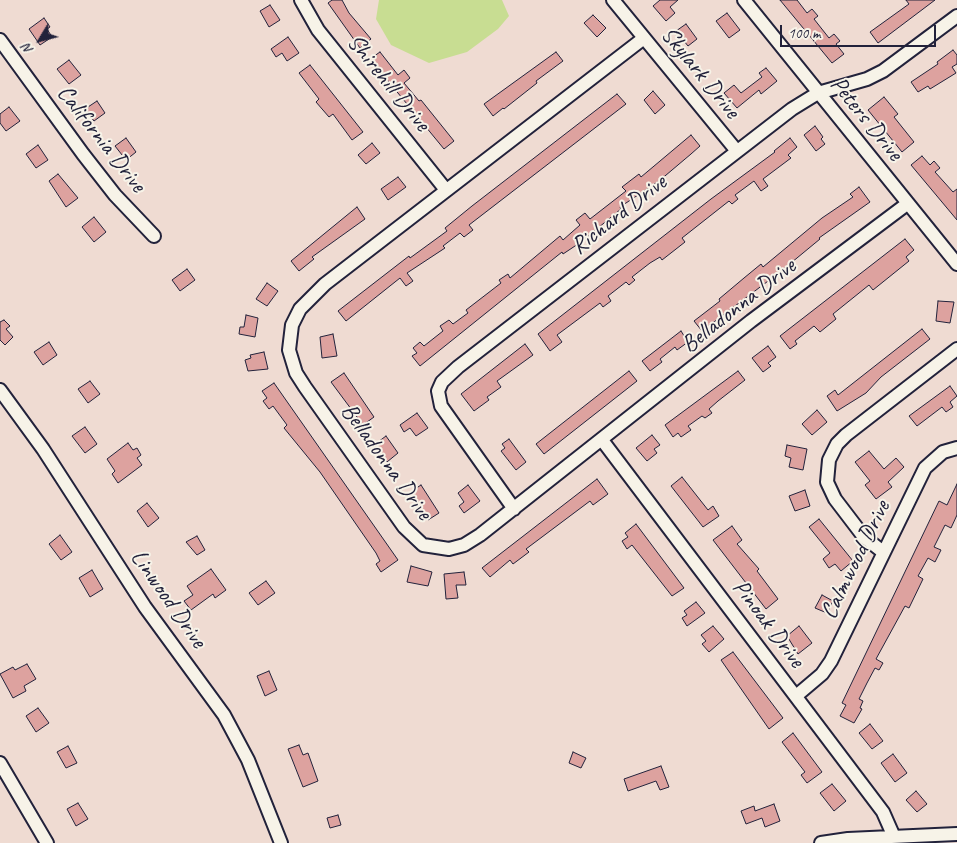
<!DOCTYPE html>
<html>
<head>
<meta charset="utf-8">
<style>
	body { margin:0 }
	#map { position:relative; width:957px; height:843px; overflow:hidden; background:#efdbd2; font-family:Caveat,sans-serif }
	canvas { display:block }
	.north { position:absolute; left:15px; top:15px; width:50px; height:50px; -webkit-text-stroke:4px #f7f3e8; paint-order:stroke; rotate:233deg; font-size:14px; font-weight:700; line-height:20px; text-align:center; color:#22223b }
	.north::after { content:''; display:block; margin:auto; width:18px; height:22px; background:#22223b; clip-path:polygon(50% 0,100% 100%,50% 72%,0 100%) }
	.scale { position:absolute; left:780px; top:25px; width:156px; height:22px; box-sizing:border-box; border:2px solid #22223b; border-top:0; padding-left:6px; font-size:15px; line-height:18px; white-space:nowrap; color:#22223b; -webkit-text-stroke:4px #f7f3e8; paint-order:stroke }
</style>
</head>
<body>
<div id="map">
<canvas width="957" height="843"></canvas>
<div class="north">N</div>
<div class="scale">100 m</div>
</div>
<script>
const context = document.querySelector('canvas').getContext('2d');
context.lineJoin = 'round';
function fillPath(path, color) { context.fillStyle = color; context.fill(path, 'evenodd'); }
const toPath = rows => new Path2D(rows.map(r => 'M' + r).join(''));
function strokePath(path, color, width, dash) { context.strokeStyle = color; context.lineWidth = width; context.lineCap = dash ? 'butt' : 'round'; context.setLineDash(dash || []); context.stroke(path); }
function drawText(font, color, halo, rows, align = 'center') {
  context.font = font + ' Caveat,sans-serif'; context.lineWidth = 4; context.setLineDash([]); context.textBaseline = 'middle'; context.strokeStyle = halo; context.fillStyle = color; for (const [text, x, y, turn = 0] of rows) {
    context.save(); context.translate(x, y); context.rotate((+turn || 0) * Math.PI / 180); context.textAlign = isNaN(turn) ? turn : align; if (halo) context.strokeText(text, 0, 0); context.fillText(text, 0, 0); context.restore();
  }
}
const green = toPath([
	[379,0,502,0,509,16,498,29,467,52,429,63,391,45,376,19]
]);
const building = toPath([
	[332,0,342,0,349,13,371,39,360,48,328,3,332,0],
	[660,0,678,0,670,7,675,13,666,21,653,6,660,0],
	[780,0,797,0,807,13,812,9,818,16,814,19,829,38,834,34,840,41,836,44,844,54,832,63,780,0],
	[906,0,935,0,878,43,870,32,909,4,906,0],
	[270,5,280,20,269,27,260,11,270,5],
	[727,13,740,30,729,38,716,21,727,13],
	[593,15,606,28,597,37,584,23,593,15],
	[44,18,50,27,47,29,52,37,40,45,29,29,44,18],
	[686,24,697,39,688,46,676,31,686,24],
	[288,37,299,53,287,61,282,53,276,57,271,49,288,37],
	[953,50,957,55,957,64,952,67,956,73,930,89,928,86,918,92,911,82,938,64,937,62,953,50],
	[380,52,398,75,404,70,410,78,404,83,419,101,421,100,454,141,444,149,370,59,380,52],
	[556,52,563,61,536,81,537,83,504,109,503,108,493,116,484,104,556,52],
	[69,60,81,75,69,84,57,69,69,60],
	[310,65,363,132,352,140,333,114,329,117,316,102,319,99,299,73,310,65],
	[766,68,777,81,761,94,759,90,737,108,724,93,734,85,741,93,762,77,759,73,766,68],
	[653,91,665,105,655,114,644,100,653,91],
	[617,94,626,104,469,225,473,230,464,237,460,233,443,246,445,248,407,273,413,281,406,286,400,278,346,321,338,311,409,256,410,258,447,231,445,228,472,206,617,94],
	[884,97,898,114,894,117,914,142,902,152,868,110,884,97],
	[97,101,105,113,94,121,85,109,97,101],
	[9,107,20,121,6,131,0,123,0,114,9,107],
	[815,126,823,137,821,139,825,144,816,151,804,135,815,126],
	[691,135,700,146,691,154,659,181,620,207,621,209,581,242,563,254,562,252,420,366,412,356,417,353,413,348,420,342,424,346,443,331,440,326,449,320,453,324,468,313,466,310,501,283,499,280,508,274,510,278,560,236,563,240,580,225,576,220,585,213,590,219,626,191,622,187,639,174,641,177,691,135],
	[126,138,136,152,126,160,115,146,126,138],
	[790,138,797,147,788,155,791,158,763,179,768,186,761,191,754,181,735,195,738,199,732,204,729,201,682,238,685,242,662,260,660,257,650,263,632,277,635,280,629,285,626,282,608,296,611,301,603,307,600,303,557,335,562,342,550,351,538,334,711,199,775,152,774,151,790,138],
	[372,143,380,153,366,164,358,155,372,143],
	[38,145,48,160,36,168,26,154,38,145],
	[922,156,930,165,934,161,940,168,935,172,953,192,957,189,957,220,911,165,922,156],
	[58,174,78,198,66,207,49,181,58,174],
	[398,177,406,187,388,200,381,189,398,177],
	[859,187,870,202,819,238,820,239,780,272,702,331,694,321,720,301,719,299,744,278,761,264,763,267,822,218,853,197,850,194,859,187],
	[357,207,365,219,312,257,314,259,299,271,291,261,357,207],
	[94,217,106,232,94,242,82,227,94,217],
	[905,239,914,250,906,257,909,261,873,290,869,285,833,314,836,319,820,332,814,326,795,341,797,344,790,349,780,336,905,239],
	[187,269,195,280,180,291,172,280,187,269],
	[267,283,278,291,267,306,256,299,267,283],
	[938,301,954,302,950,323,936,321,938,301],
	[246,315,258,318,255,337,239,334,240,327,244,327,246,315],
	[4,320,10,326,6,329,13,337,5,345,0,340,0,322,4,320],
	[922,329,930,339,881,377,866,393,837,411,827,396,835,390,838,395,922,329],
	[681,331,688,342,677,350,675,347,660,359,662,362,650,371,642,361,681,331],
	[333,334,337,356,322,358,320,337,333,334],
	[49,342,57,355,43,365,34,352,49,342],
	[525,344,533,355,497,381,501,387,487,397,489,400,474,411,461,394,525,344],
	[768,346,776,357,768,363,771,366,763,372,752,358,768,346],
	[264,352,268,369,248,371,245,360,251,358,250,355,264,352],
	[629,371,637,381,544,454,536,444,629,371],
	[738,371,745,380,718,401,709,409,712,413,705,418,702,416,688,426,691,430,681,437,678,433,673,437,665,425,738,371],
	[344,373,374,417,363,425,331,382,344,373],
	[90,381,100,394,88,403,78,389,90,381],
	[274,383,398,560,381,572,376,564,380,561,376,553,358,527,320,472,284,428,287,425,273,406,269,409,263,401,267,398,262,391,274,383],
	[950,386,957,396,950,402,953,407,946,412,942,407,917,426,909,416,950,386],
	[817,410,827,422,812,435,802,424,817,410],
	[417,413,428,428,416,436,410,428,404,432,400,425,417,413],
	[85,427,97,444,85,453,72,436,85,427],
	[652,435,660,445,654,449,657,453,647,461,636,448,652,435],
	[386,436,398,453,387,462,374,445,386,436],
	[509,439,526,462,516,470,501,451,505,448,502,444,509,439],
	[128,443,133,450,137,448,141,455,137,458,142,465,118,483,112,474,115,471,107,459,128,443],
	[787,445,807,449,803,470,789,467,791,458,785,456,787,445],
	[869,451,884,469,896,458,904,467,888,482,892,487,876,499,865,485,870,481,855,462,869,451],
	[682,477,708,510,713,506,719,516,703,527,671,486,682,477],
	[597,479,608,494,593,505,590,501,526,549,529,552,513,564,510,560,490,577,482,568,597,479],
	[957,484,957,515,951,528,945,525,934,547,941,550,935,562,928,558,918,576,923,579,909,608,905,606,876,659,883,663,879,670,875,668,867,683,859,699,863,701,860,708,862,709,854,723,840,716,846,705,842,703,939,501,947,505,957,484],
	[421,485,439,513,428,520,409,493,421,485],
	[468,485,480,501,464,513,459,506,464,502,458,493,468,485],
	[805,490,810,506,795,511,789,496,805,490],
	[147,503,159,518,148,527,137,511,147,503],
	[819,519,853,561,841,571,835,564,829,568,823,559,830,553,809,527,819,519],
	[636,524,684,588,672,596,632,545,627,549,622,541,628,537,625,533,636,524],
	[732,526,742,540,737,544,759,569,757,571,778,599,766,609,713,540,732,526],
	[60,535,72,552,61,560,49,544,60,535],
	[197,536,205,550,197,555,186,542,197,536],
	[411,566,432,572,428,586,407,582,411,566],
	[211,569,226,590,215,598,213,594,191,610,184,601,193,595,187,586,211,569],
	[92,570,103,589,90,597,79,578,92,570],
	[464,572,466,585,456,585,458,598,446,599,444,574,464,572],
	[266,581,275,593,258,605,249,593,266,581],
	[822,595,833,601,827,613,815,608,822,595],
	[696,602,705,613,687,626,682,618,687,615,684,611,696,602],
	[713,626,724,639,709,652,702,644,706,641,701,635,713,626],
	[799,626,812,643,798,654,787,636,799,626],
	[733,652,783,718,769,729,721,660,733,652],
	[27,664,36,679,24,686,26,691,13,698,0,674,13,667,15,670,27,664],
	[269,671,277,690,265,696,257,676,269,671],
	[38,708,49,723,36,732,26,716,38,708],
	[870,724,883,741,872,749,859,733,870,724],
	[793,733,822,772,807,783,801,775,805,772,782,742,793,733],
	[299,745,303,755,308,753,318,781,303,787,288,749,299,745],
	[68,746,77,763,66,768,57,752,68,746],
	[573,752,586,758,581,768,569,763,573,752],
	[893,754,907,773,895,782,881,763,893,754],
	[661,766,669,787,660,790,656,781,628,791,624,779,661,766],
	[832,784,846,801,834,811,820,793,832,784],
	[916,791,927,804,917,812,906,800,916,791],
	[78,803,88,819,76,826,67,809,78,803],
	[774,804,780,821,765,827,762,818,746,824,741,811,754,806,755,811,774,804],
	[338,815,341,825,330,828,327,818,338,815]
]);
const minor = toPath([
	[301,0,318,30,446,190],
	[613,0,736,150],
	[744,0,957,264],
	[644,38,325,284,300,309,292,325,289,350,296,373,305,387,404,527,423,545,449,549,464,545,480,535,751,321,907,204],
	[0,40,83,154,115,195,154,236],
	[0,390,43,449,145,607,224,715,248,760,281,843],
	[602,440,883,812,894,837],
	[514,509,441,406,438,391,442,382,458,367,792,109,818,93,867,79,883,71,957,16],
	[883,552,864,537,835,499,827,482,829,460,837,444,846,435,957,349],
	[796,696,822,674,831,661,925,468,943,452,957,448],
	[0,763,47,843],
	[821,843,848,839,957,834]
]);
const streetNames = [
	["Skylark Drive",700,73,51],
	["Shirehill Drive",388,83,51],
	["Peters Drive",866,119,51],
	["California Drive",101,139,52],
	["Richard Drive",619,215,-38],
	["Belladonna Drive",739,306,-38],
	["Belladonna Drive",386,462,54],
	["Calmwood Drive",856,560,-64],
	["Linwood Drive",168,599,55],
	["Pinoak Drive",768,624,53]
];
fillPath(green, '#c8dd92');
fillPath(building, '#dda29f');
strokePath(building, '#22223b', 1);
strokePath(minor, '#22223b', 16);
strokePath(minor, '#f7f3e8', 12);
drawText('24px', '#22223b', '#f7f3e8', streetNames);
</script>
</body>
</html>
